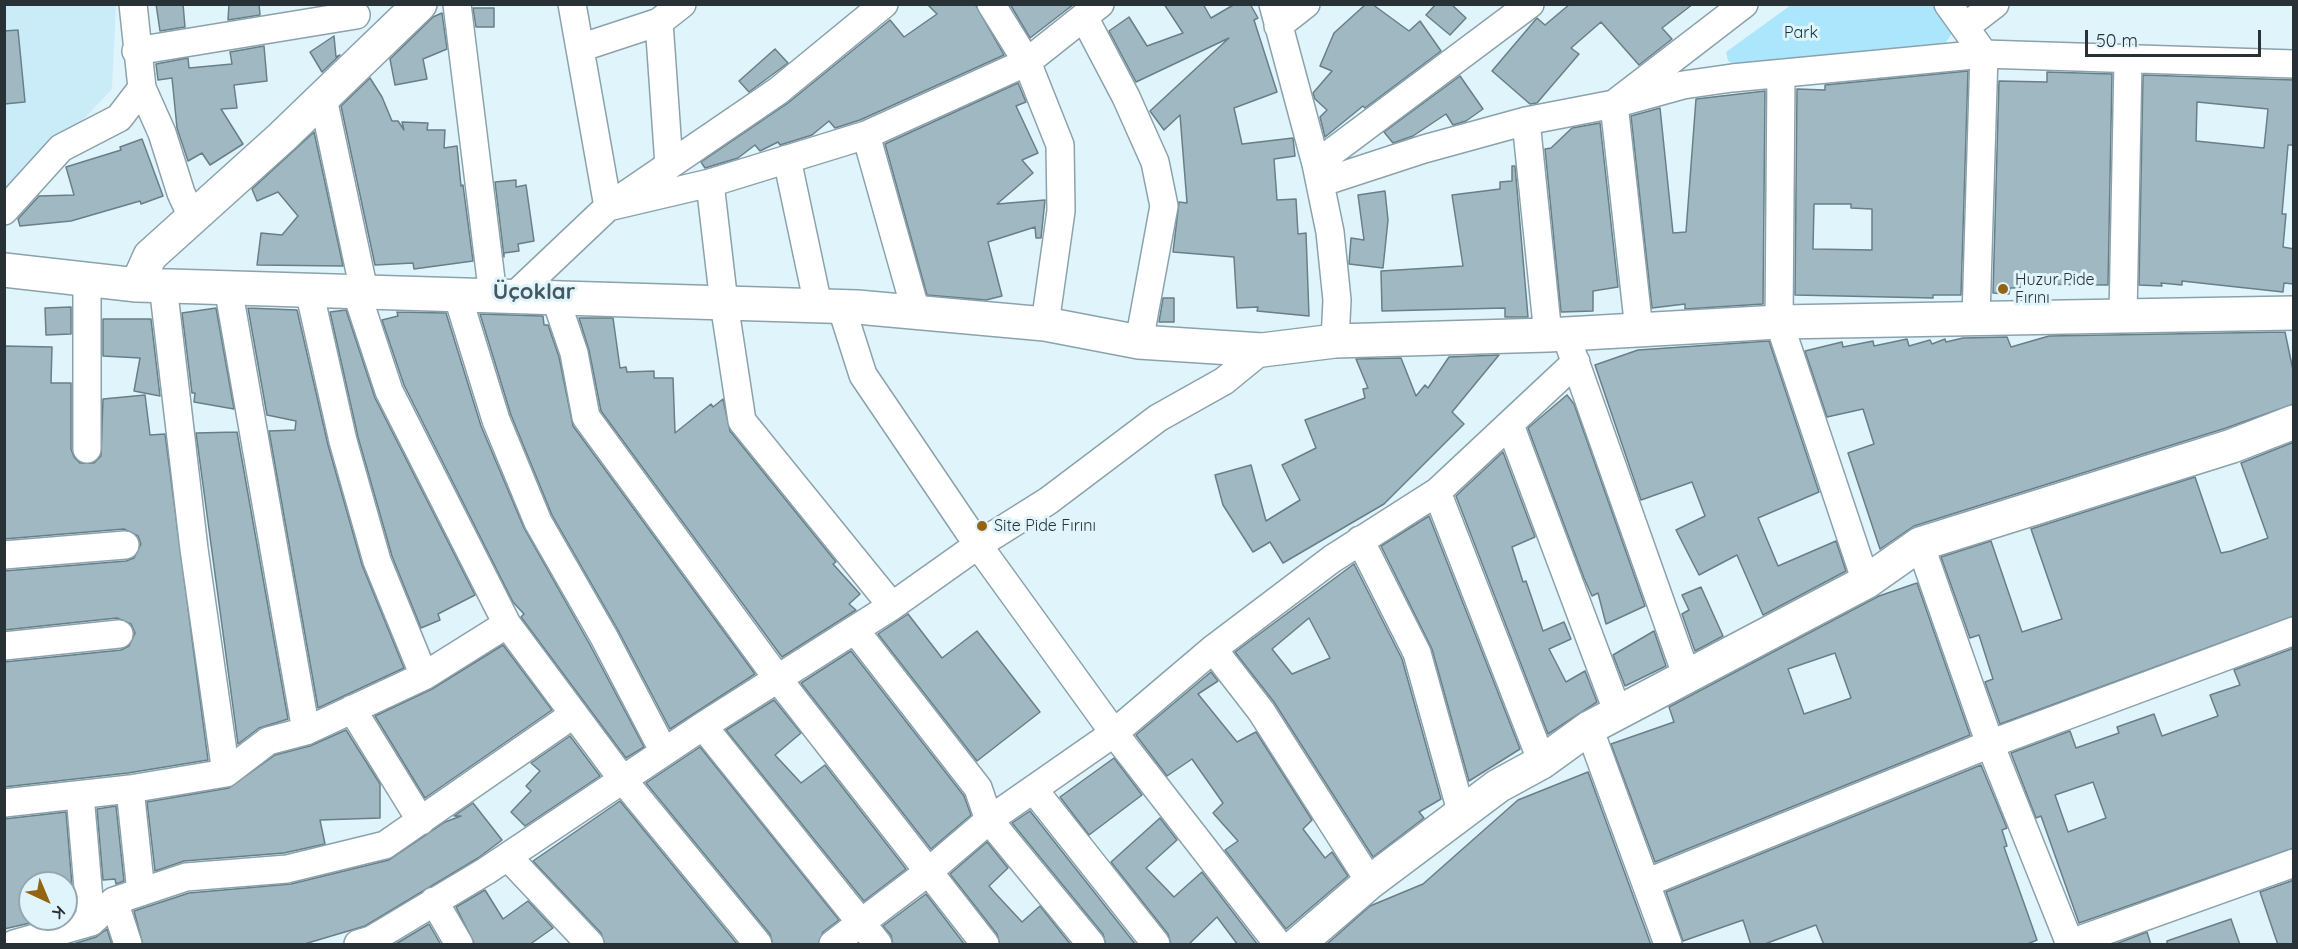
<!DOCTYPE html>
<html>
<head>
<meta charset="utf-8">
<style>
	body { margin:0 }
	#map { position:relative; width:2298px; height:949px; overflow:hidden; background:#e0f4fc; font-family:Quicksand,sans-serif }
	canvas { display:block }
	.frame { position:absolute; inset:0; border:6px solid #283236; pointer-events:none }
	.north { position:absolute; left:18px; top:871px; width:60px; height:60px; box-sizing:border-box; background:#e0f4fc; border:2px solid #96a6ad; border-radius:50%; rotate:136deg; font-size:16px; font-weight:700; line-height:24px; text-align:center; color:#283236 }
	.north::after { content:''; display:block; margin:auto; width:21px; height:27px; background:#946413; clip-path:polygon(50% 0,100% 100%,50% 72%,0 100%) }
	.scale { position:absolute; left:2085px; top:30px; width:176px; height:27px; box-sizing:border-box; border:3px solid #283236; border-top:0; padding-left:8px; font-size:18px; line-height:21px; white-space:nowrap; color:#283236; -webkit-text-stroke:4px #e0f4fc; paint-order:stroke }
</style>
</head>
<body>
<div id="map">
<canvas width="2298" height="949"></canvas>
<div class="frame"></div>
<div class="north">K</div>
<div class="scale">50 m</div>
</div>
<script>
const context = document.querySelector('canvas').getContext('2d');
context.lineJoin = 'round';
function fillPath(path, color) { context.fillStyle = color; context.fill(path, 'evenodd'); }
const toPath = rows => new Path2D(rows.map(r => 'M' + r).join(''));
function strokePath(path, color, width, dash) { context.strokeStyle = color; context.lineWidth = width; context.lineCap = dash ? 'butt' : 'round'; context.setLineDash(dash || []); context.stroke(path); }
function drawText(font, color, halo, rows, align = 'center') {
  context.font = font + ' Quicksand,sans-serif'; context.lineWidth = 6; context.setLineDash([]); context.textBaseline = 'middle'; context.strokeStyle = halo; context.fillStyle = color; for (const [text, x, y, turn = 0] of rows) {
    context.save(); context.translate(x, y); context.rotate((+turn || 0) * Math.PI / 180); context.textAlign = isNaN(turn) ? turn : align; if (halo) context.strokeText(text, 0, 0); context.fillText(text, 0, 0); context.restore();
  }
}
const built = toPath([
	[5,5,116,5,112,89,5,203]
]);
const green = toPath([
	[1791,5,1938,5,1956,27,1941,50,1744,68,1728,61,1726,52]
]);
const building = toPath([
	[156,4,183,4,185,27,160,31,156,4],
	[229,4,259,4,260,15,228,20,229,4],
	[927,4,975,4,1004,55,860,120,835,128,829,121,812,135,780,145,778,142,760,151,755,145,738,158,705,168,701,162,788,103,890,20,904,37,937,14,927,4],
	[1010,4,1074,4,1030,38,1010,4],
	[1164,4,1203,4,1211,18,1235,4,1250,4,1258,18,1254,20,1277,92,1234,108,1242,144,1293,138,1295,156,1274,159,1277,200,1296,199,1298,234,1306,233,1309,316,1257,311,1258,307,1237,308,1234,257,1173,252,1179,202,1187,203,1180,115,1164,130,1150,111,1229,38,1136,82,1109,31,1129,17,1147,46,1183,33,1164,4],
	[1366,4,1372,4,1409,31,1420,21,1441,51,1365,108,1363,106,1325,137,1320,117,1327,110,1315,99,1313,93,1332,71,1320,66,1334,33,1366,4],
	[1436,4,1451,4,1466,18,1450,35,1426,15,1436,4],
	[1570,4,1693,4,1662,28,1672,39,1639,65,1601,22,1571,48,1579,54,1537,103,1530,104,1492,71,1537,18,1545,25,1570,4],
	[473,8,494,8,494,27,476,27,473,8],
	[442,13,447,49,423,59,427,79,395,85,390,59,433,17,442,13],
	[18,30,25,102,4,104,4,31,18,30],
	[334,36,336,57,340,55,322,72,310,52,334,36],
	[264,46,267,81,234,85,237,108,221,109,243,144,210,165,202,153,188,161,177,128,172,78,158,80,156,64,188,58,189,68,232,64,230,52,264,46],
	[775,49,788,63,749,92,739,81,775,49],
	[1968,71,1961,295,1933,295,1933,298,1795,295,1797,89,1825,90,1825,85,1968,71],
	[1814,204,1851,204,1851,208,1872,209,1872,250,1813,249,1814,204],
	[2047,72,2112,74,2108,285,2020,284,2020,288,2010,288,2009,294,1993,293,1999,81,2047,82,2047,72],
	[2143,75,2294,80,2294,136,2293,145,2288,145,2282,214,2286,214,2283,247,2294,249,2294,284,2284,283,2283,292,2182,281,2182,285,2161,283,2162,286,2139,285,2143,75],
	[2197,102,2268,109,2264,148,2196,141,2197,102],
	[1460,76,1483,109,1466,121,1453,125,1446,114,1413,136,1393,143,1384,132,1460,76],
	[370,78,382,97,392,121,398,121,404,130,402,122,428,123,427,130,445,130,444,148,457,146,461,186,463,185,473,261,414,269,413,263,375,265,341,106,370,78],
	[1018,83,1026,102,1016,106,1038,153,1022,160,1033,173,997,204,1045,200,1041,238,1036,238,1035,227,988,242,1002,296,986,300,927,295,885,144,1018,83],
	[1765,91,1763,304,1685,309,1685,304,1652,308,1631,116,1660,108,1673,233,1686,232,1696,99,1765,91],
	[1600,123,1618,287,1593,291,1593,311,1561,312,1545,149,1551,148,1572,128,1600,123],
	[314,132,343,266,257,265,261,233,282,235,298,216,278,192,257,201,252,189,314,132],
	[142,139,163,196,141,204,140,201,71,221,20,226,18,219,39,196,74,195,66,167,121,150,120,147,142,139],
	[1512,166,1515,166,1528,317,1505,317,1505,308,1382,311,1381,271,1463,266,1452,195,1500,189,1500,182,1512,181,1512,166],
	[516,180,516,187,526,185,534,241,518,244,519,251,504,253,504,257,495,182,516,180],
	[1385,191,1388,220,1383,268,1349,264,1351,238,1364,240,1358,195,1385,191],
	[1163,298,1174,298,1174,322,1159,322,1163,298],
	[71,307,71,334,46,335,45,308,71,307],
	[216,308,234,409,194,402,195,393,192,393,182,313,216,308],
	[248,308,297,310,328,445,362,565,404,668,318,708,269,431,295,430,296,421,267,415,248,308],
	[346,310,375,398,475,595,438,614,440,620,421,628,392,556,358,437,330,312,346,310],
	[397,312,446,313,481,426,524,528,590,645,644,747,626,758,521,617,524,614,513,602,404,385,382,320,398,316,397,312],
	[480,314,543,316,544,325,548,325,559,357,573,426,755,674,670,729,618,630,552,515,511,415,480,314],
	[579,318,613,318,620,368,626,367,627,372,654,371,654,378,673,378,675,433,711,404,713,407,723,399,730,431,836,562,833,564,860,594,849,604,856,610,782,657,601,411,589,350,579,318],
	[103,319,151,319,160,396,134,391,140,358,103,356,103,319],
	[2285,332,2294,375,2294,404,2226,428,1914,526,1880,549,1848,453,1874,444,1863,409,1827,417,1805,351,1842,342,1843,347,1873,341,1874,346,1907,339,1909,346,1930,340,1932,344,1945,339,1946,342,1963,338,2007,337,2011,347,2049,336,2285,332],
	[1769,341,1819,492,1758,518,1778,566,1836,541,1846,571,1763,615,1737,555,1699,575,1676,530,1705,516,1692,482,1641,500,1595,365,1638,350,1769,341],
	[4,346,52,347,51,383,71,383,71,449,74,457,80,463,94,463,101,456,103,399,145,395,150,435,165,434,208,760,128,773,4,787,4,662,121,650,129,646,135,633,131,624,117,618,4,630,4,571,126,561,134,558,141,544,138,536,124,529,4,539,4,346],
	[1499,355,1452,412,1464,424,1384,504,1283,563,1270,542,1253,552,1223,505,1215,475,1251,465,1266,521,1300,500,1282,465,1316,448,1305,420,1365,398,1363,389,1368,388,1356,359,1401,358,1416,396,1425,385,1428,388,1449,357,1499,355],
	[1567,395,1574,404,1645,606,1606,624,1598,593,1592,596,1584,578,1528,428,1567,395],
	[237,432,288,719,259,728,238,744,196,433,237,432],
	[2294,442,2294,616,2000,724,1985,682,1993,679,1979,635,1970,638,1941,557,1991,541,2022,632,2062,619,2031,529,2195,477,2221,553,2231,551,2268,538,2241,463,2294,442],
	[1503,452,1535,537,1512,547,1523,582,1526,581,1543,631,1564,622,1571,639,1549,649,1566,682,1585,671,1597,702,1548,734,1456,496,1503,452],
	[1429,516,1520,749,1469,781,1432,649,1381,546,1429,516],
	[1354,564,1402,659,1441,799,1419,812,1424,818,1373,857,1274,702,1235,652,1354,564],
	[1309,618,1330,658,1292,674,1272,649,1309,618],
	[1917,583,1970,735,1655,862,1611,744,1674,722,1669,707,1879,596,1917,583],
	[1835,653,1851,698,1804,714,1788,669,1835,653],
	[1701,587,1723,636,1695,651,1682,614,1689,610,1682,595,1701,587],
	[908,614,942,658,977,631,1040,712,977,761,878,634,908,614],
	[1654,631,1666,666,1625,686,1613,655,1654,631],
	[503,645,552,710,425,798,375,716,432,689,503,645],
	[2294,648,2294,848,2079,923,2041,816,2036,818,2011,753,2070,731,2076,748,2119,733,2117,727,2154,714,2162,736,2218,716,2210,695,2240,685,2234,670,2294,648],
	[2093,782,2106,818,2068,832,2055,795,2093,782],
	[851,651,964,796,971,815,931,849,801,683,851,651],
	[1211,672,1218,681,1198,694,1237,742,1256,732,1312,820,1303,829,1325,858,1332,852,1348,876,1286,929,1225,850,1238,841,1213,813,1223,803,1192,759,1167,776,1136,735,1211,672],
	[774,700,801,733,775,755,801,783,825,765,906,869,864,901,726,730,774,700],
	[346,730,380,784,380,818,320,820,325,844,284,853,184,861,155,871,147,802,229,788,275,755,310,746,346,730],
	[570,736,600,776,525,826,511,812,531,791,526,786,540,771,531,763,570,736],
	[700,747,839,920,823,932,818,945,773,945,770,934,646,783,700,747],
	[1114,758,1142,795,1089,835,1060,797,1114,758],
	[1981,765,2007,828,2002,830,2007,846,2004,847,2037,940,2025,945,1824,945,1816,925,1762,945,1751,945,1743,920,1683,941,1666,892,1981,765],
	[1588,772,1651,945,1326,945,1370,906,1423,884,1518,800,1588,772],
	[620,801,738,945,605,945,601,933,533,861,620,801],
	[473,803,502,840,478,858,365,926,301,945,143,945,134,911,189,893,291,884,389,860,445,822,461,816,454,816,473,803],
	[116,806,124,881,116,884,115,879,103,880,97,809,116,806],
	[1030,811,1136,945,1106,945,1103,934,1012,823,1030,811],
	[66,812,74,910,66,913,66,883,30,883,30,923,4,929,4,819,66,812],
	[1160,818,1177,840,1146,868,1174,897,1202,872,1258,945,1238,945,1217,917,1188,945,1171,945,1168,934,1111,862,1160,818],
	[987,842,1008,868,989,886,994,892,1022,922,1040,906,1071,945,1000,945,997,934,950,874,987,842],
	[2294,880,2294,945,2278,945,2260,892,2294,880],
	[485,890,503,919,528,901,553,928,529,945,475,945,456,907,485,890],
	[926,894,965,945,893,945,891,935,883,926,926,894],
	[2231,919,2240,945,2167,945,2167,941,2231,919],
	[429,924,441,945,394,945,429,924],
	[107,929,112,945,70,945,96,937,107,929],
	[2147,932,2151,945,2113,945,2147,932]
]);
const street = toPath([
	[457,4,493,296],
	[572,4,608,207,710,183,866,135,1027,62,1100,4],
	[991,4,1027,62,1060,145,1061,211,1045,324],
	[1273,4,1316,164,1330,232,1337,300,1335,341],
	[1948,4,1984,54,1976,318],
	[1084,17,1126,97,1155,162,1164,206,1139,342],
	[659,22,669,165],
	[1278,26,1306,4],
	[1965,27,1995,4],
	[580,48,659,22,682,4],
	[136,51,356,15],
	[1781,75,1779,322,1866,582],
	[142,88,162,133,181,193,192,217],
	[323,98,364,291],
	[1526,121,1548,335],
	[866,135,916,312],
	[787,159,818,305],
	[1316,164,1530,4],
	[710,183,724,303,742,421,892,606],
	[1320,183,1424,149,1526,121,1614,104,1683,85,1732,78,1984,54,2294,64],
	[4,211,61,148,119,118,142,88,133,4],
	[87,278,87,449],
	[163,285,194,549,226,773],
	[228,287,306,731],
	[309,290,343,441,377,561,424,676],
	[356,291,389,391,507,624,623,780,758,944],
	[457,294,496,420,538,522,604,637,664,752],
	[514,296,608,207,778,91,884,4],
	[555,297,574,353,586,417,778,679,985,944],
	[841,306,863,375,978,545,1114,733,1278,944],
	[2123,316,2128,60],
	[1639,330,1614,104,1744,4],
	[1570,347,1687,677],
	[1510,425,1618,713],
	[1437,492,1542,762],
	[1360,540,1417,653,1461,811],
	[1920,544,1990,744,2070,944],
	[4,555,125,545],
	[855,630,978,788,989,820,1091,944],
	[4,646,119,634],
	[1213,649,1261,711,1370,882],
	[352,709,421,821],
	[703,726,878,944],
	[1589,728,1668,944],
	[130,789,141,892],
	[1034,790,1156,944],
	[80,795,91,922],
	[4,803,130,789,226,773,268,741,306,731,424,676,507,624],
	[508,857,590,944],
	[1646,883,1990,744,2294,631],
	[114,901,128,944],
	[434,901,459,944],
	[14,944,91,922,114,901,186,877,287,869,385,845,574,714],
	[358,944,371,940,486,871,703,726,892,606,978,545,1048,501,1158,418,1224,381,1262,350],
	[833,944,928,872,989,820,1114,733,1213,649,1332,559,1437,492,1576,362],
	[2068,944,2294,863]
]);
const secondary = toPath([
	[4,270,137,285,857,307,1045,324,1139,342,1262,350,1335,341,1548,335,1779,322,2294,313],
	[137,285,150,256,282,137,420,4],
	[1298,944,1370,882,1498,786,1542,762,1589,728,1866,582,1920,544,2232,446,2294,422]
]);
const markers = [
	[2003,289,6,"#946413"],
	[982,526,6,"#946413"]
];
const parkNames = [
	["Park",1801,33]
];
const poiNames = [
	["Huzur Pide",2015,280],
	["Fırını",2015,298],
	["Site Pide Fırını",994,526]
];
const districtNames = [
	["Üçoklar",534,292]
];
fillPath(built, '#caecf9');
fillPath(green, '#ace6fd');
fillPath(building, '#a0b8c2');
strokePath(building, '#687f88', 1.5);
strokePath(street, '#8ba2ac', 30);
strokePath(secondary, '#8ba2ac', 36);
strokePath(street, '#fff', 27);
strokePath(secondary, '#fff', 33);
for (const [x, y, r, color] of markers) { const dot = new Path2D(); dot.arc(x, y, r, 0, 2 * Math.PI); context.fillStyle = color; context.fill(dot); strokePath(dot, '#e0f4fc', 2); }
drawText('16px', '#093341', '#e0f4fc', parkNames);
drawText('16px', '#283236', '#e0f4fc', poiNames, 'left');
drawText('bold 22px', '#435861', '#e0f4fc', districtNames);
</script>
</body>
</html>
